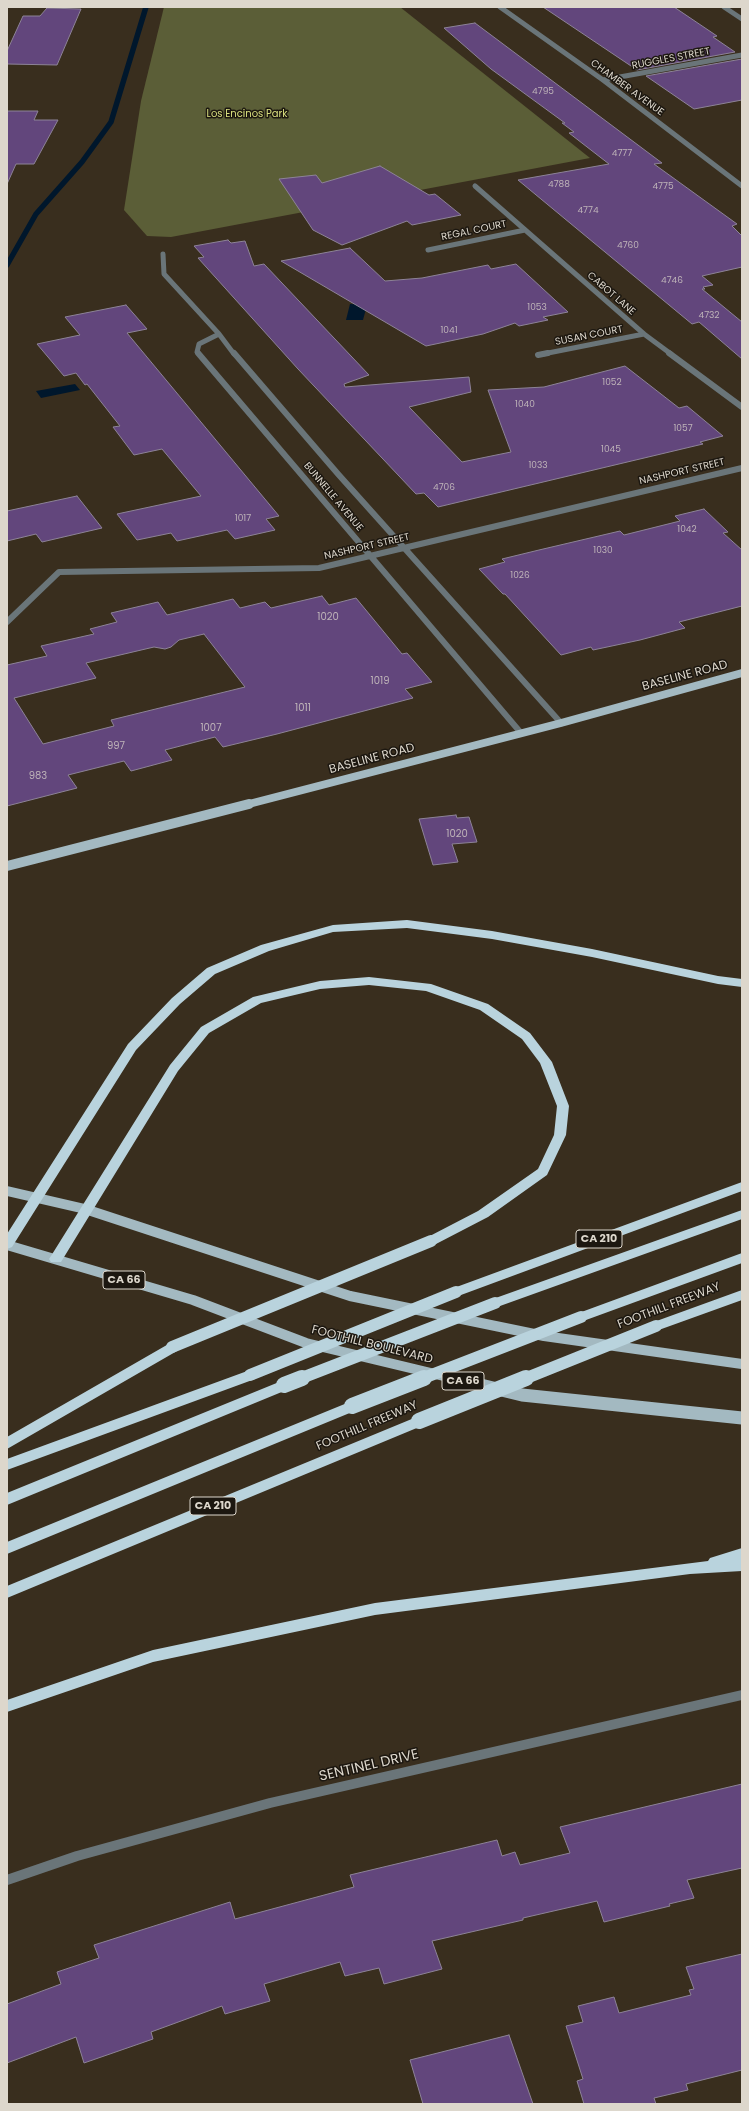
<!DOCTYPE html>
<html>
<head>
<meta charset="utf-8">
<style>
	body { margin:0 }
	#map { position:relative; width:749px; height:2111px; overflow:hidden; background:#392e1e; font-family:Poppins,sans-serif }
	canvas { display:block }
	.frame { position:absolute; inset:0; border:8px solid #ddd7cc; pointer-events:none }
</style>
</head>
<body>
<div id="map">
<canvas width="749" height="2111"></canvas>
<div class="frame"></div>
</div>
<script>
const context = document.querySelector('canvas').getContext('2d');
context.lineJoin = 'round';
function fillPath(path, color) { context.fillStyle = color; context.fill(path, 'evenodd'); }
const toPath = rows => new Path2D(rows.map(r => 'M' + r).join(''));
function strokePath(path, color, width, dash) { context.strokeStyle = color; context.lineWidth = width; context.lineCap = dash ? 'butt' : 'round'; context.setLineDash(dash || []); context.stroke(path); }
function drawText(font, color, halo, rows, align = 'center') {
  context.font = font + ' Poppins,sans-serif'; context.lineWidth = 3; context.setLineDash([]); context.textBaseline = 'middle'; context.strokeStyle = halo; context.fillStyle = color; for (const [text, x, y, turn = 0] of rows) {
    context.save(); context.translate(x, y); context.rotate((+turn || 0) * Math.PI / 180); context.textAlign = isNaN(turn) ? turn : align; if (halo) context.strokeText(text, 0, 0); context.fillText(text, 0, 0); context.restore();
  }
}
const green = toPath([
	[164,7,400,7,590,158,171,237,147,236,124,210,141,101]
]);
const water = toPath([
	[350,304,367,305,363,320,346,320],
	[75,384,80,390,41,398,36,391]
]);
const stream = toPath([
	[7,265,36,214,82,162,111,122,146,7]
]);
const building = toPath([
	[543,7,674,7,717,36,713,37,735,52,637,70,543,7],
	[47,8,81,9,57,65,7,64,7,51,23,16,40,16,47,8],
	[475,23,662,163,654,164,737,224,732,226,742,236,742,267,702,276,713,285,703,287,705,289,702,289,742,322,742,359,699,322,692,324,518,180,609,164,569,133,574,132,562,123,565,123,491,69,444,28,475,23],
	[742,59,742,100,694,109,646,76,742,59],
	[7,111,38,111,34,120,58,120,34,164,16,164,7,184,7,111],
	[380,166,429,195,435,194,461,215,412,225,407,221,342,245,313,230,279,179,316,175,322,183,380,166],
	[228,240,231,243,245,241,254,266,264,264,369,375,344,384,345,387,469,377,471,392,409,407,462,462,511,452,488,390,544,387,625,366,679,408,687,406,723,436,700,442,703,444,438,507,424,493,416,494,298,369,198,258,204,257,194,246,228,240],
	[350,248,385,281,422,278,488,265,491,269,516,264,568,312,543,317,548,320,519,326,515,323,483,334,426,346,281,261,350,248],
	[126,305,147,329,127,333,279,516,266,519,275,530,235,539,227,530,177,541,171,533,137,540,117,514,201,496,162,449,134,455,113,427,120,426,87,384,85,385,76,373,64,376,37,344,80,335,65,317,126,305],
	[77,496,102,528,42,542,36,534,7,541,7,511,77,496],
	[704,509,728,532,723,533,742,550,742,606,679,622,685,628,640,640,593,650,591,647,561,655,505,594,503,594,479,569,505,562,502,559,539,550,620,531,624,535,680,521,675,516,704,509],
	[322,596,329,605,356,598,402,654,407,653,432,682,405,689,413,698,277,734,223,747,215,737,165,750,172,760,131,771,124,761,68,775,77,788,7,806,7,665,47,656,41,646,94,634,90,629,117,622,111,613,158,602,167,615,233,599,240,608,265,602,271,608,322,596],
	[204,634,245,687,111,720,114,726,43,744,14,698,96,678,86,663,154,647,165,649,171,647,179,640,204,634],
	[456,815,457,818,469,817,477,842,452,844,458,862,433,865,419,819,456,815],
	[742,1784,742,1868,687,1880,694,1898,669,1904,670,1906,604,1922,597,1901,523,1918,523,1920,432,1941,442,1969,384,1984,379,1968,345,1976,340,1962,264,1984,270,2001,225,2014,222,2006,151,2032,153,2039,84,2063,76,2037,7,2063,7,2004,61,1984,57,1972,99,1958,94,1945,230,1902,235,1919,354,1887,350,1875,497,1840,502,1856,515,1852,520,1865,570,1853,560,1827,742,1784],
	[742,1954,742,2070,686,2084,688,2090,654,2098,656,2104,584,2104,577,2081,583,2079,566,2026,583,2022,578,2006,614,1997,619,2013,691,1995,689,1990,694,1989,686,1967,742,1954],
	[509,2035,533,2104,423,2104,410,2060,509,2035]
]);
const minorFar2 = toPath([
	[500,7,603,80,742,186],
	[724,7,742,19],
	[603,80,742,55],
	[475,186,644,334,671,354],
	[428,250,525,230],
	[163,254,164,274,219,334,234,354],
	[199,354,197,352,199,344,219,334],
	[543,354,644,334]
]);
const minorFar1 = toPath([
	[198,353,521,733],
	[234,353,338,474,561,723],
	[669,353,742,407],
	[538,355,548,353],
	[7,622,59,572,319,568,742,468]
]);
const minor = toPath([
	[7,1880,77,1856,270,1803,742,1695]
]);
const primaryFar2 = toPath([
	[245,805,561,723,742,673]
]);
const primaryFar1 = toPath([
	[7,866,249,804],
	[7,1191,85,1209,350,1296,544,1336,742,1364],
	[7,1245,193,1300,306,1343,456,1379]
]);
const primary = toPath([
	[452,1378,522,1395,742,1418]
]);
const motorway = toPath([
	[407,920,492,931,592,949,718,976,742,979,742,987,718,984,592,957,492,939,407,928,333,932,269,951,215,974,180,1004,136,1050,12,1247,7,1249,7,1234,128,1044,172,998,207,968,261,945,333,925,407,920],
	[369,977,431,984,488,1004,530,1033,552,1062,569,1106,566,1135,547,1175,488,1217,436,1244,426,1244,425,1241,426,1238,478,1211,538,1169,554,1135,557,1106,540,1063,522,1039,480,1010,426,991,369,985,320,989,261,1003,209,1033,178,1071,61,1262,51,1262,49,1259,51,1256,170,1065,201,1027,253,997,320,981,369,977],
	[742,1182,742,1191,461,1295,451,1295,449,1292,451,1289,742,1182],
	[742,1210,742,1219,500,1306,490,1306,488,1303,490,1300,742,1210],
	[742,1253,742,1263,586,1320,576,1320,574,1317,576,1314,742,1253],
	[742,1290,742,1300,656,1331,651,1329,649,1326,651,1323,742,1290],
	[172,1342,177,1343,179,1347,177,1351,7,1449,7,1437,172,1342],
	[250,1370,255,1371,257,1375,255,1379,7,1470,7,1459,250,1370],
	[284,1380,289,1381,291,1385,289,1389,7,1505,7,1493,284,1380],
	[352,1401,357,1402,359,1406,357,1410,7,1554,7,1542,352,1401],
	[419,1416,424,1417,426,1421,424,1425,7,1598,7,1586,419,1416],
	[742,1548,742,1571,690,1574,375,1615,153,1662,7,1712,7,1700,153,1650,375,1603,708,1561,710,1558,742,1548]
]);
const motorwayBridgeFar1 = toPath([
	[172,1347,431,1241],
	[250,1375,456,1292],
	[299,1379,495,1303],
	[421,1379,581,1317],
	[524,1379,656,1326]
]);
const motorwayBridge = toPath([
	[284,1385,302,1378],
	[352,1406,424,1378],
	[419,1421,526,1378]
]);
const farNumbernames = [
	["4795",543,92],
	["4777",622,154],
	["4788",559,185],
	["4775",663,187],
	["4774",588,211],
	["4760",628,246],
	["4746",672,281],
	["1053",537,308],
	["4732",709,316],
	["1041",449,331],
	["1052",612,383],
	["1040",525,405],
	["1057",683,429],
	["1045",611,450],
	["1033",538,466],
	["4706",444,488],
	["1017",243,519],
	["1042",687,530],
	["1030",603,551],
	["1026",520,576]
];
const farStreetnames = [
	["RUGGLES STREET",671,59,-11],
	["CHAMBER AVENUE",627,88,36],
	["REGAL COURT",474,231,-12],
	["CABOT LANE",611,294,41],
	["SUSAN COURT",589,336,-11],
	["NASHPORT STREET",682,472,-13],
	["BUNNELLE AVENUE",333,497,50],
	["NASHPORT STREET",367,547,-13]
];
const farParknames = [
	["Los Encinos Park",247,114]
];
const numberNames = [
	["1020",328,617],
	["1019",380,681],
	["1011",303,708],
	["1007",211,728],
	["997",116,746],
	["983",38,776],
	["1020",457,834]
];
const shields = [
	[599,1239,46],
	[124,1280,42],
	[463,1381,42],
	[213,1506,46]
];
const shieldNames = [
	["CA 210",599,1239],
	["CA 66",124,1280],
	["CA 66",463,1381],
	["CA 210",213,1506]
];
const streetNames = [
	["BASELINE ROAD",685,676,-15],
	["BASELINE ROAD",372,759,-15],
	["FOOTHILL FREEWAY",669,1306,-21],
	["FOOTHILL BOULEVARD",372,1345,14],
	["FOOTHILL FREEWAY",367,1426,-23]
];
const nearStreetnames = [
	["SENTINEL DRIVE",369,1766,-13]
];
fillPath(green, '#5b5e37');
fillPath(water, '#00172c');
strokePath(stream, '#00172c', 5.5);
fillPath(building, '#62467c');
strokePath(building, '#8d8397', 1);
strokePath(minorFar2, '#6a7579', 5);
strokePath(minorFar1, '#6a7579', 6);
strokePath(minor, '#6a7579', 10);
strokePath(primaryFar2, '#a3b9c1', 8);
strokePath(primaryFar1, '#a3b9c1', 10);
strokePath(primary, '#a3b9c1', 13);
fillPath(motorway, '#b9d3dd');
strokePath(motorwayBridgeFar1, '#b9d3dd', 12);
strokePath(motorwayBridge, '#b9d3dd', 16);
drawText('9px', '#beb3b8', null, farNumbernames);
drawText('10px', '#ddd7cc', '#1c1710', farStreetnames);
drawText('10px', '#dae07f', '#1c1710', farParknames);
drawText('10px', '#beb3b8', null, numberNames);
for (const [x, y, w] of shields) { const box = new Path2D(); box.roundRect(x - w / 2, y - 9, w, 18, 3); context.fillStyle = '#1c1710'; context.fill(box); strokePath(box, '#ddd7cc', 1); }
drawText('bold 11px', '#ddd7cc', null, shieldNames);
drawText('12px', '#ddd7cc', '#1c1710', streetNames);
drawText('14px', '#ddd7cc', '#1c1710', nearStreetnames);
</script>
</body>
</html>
